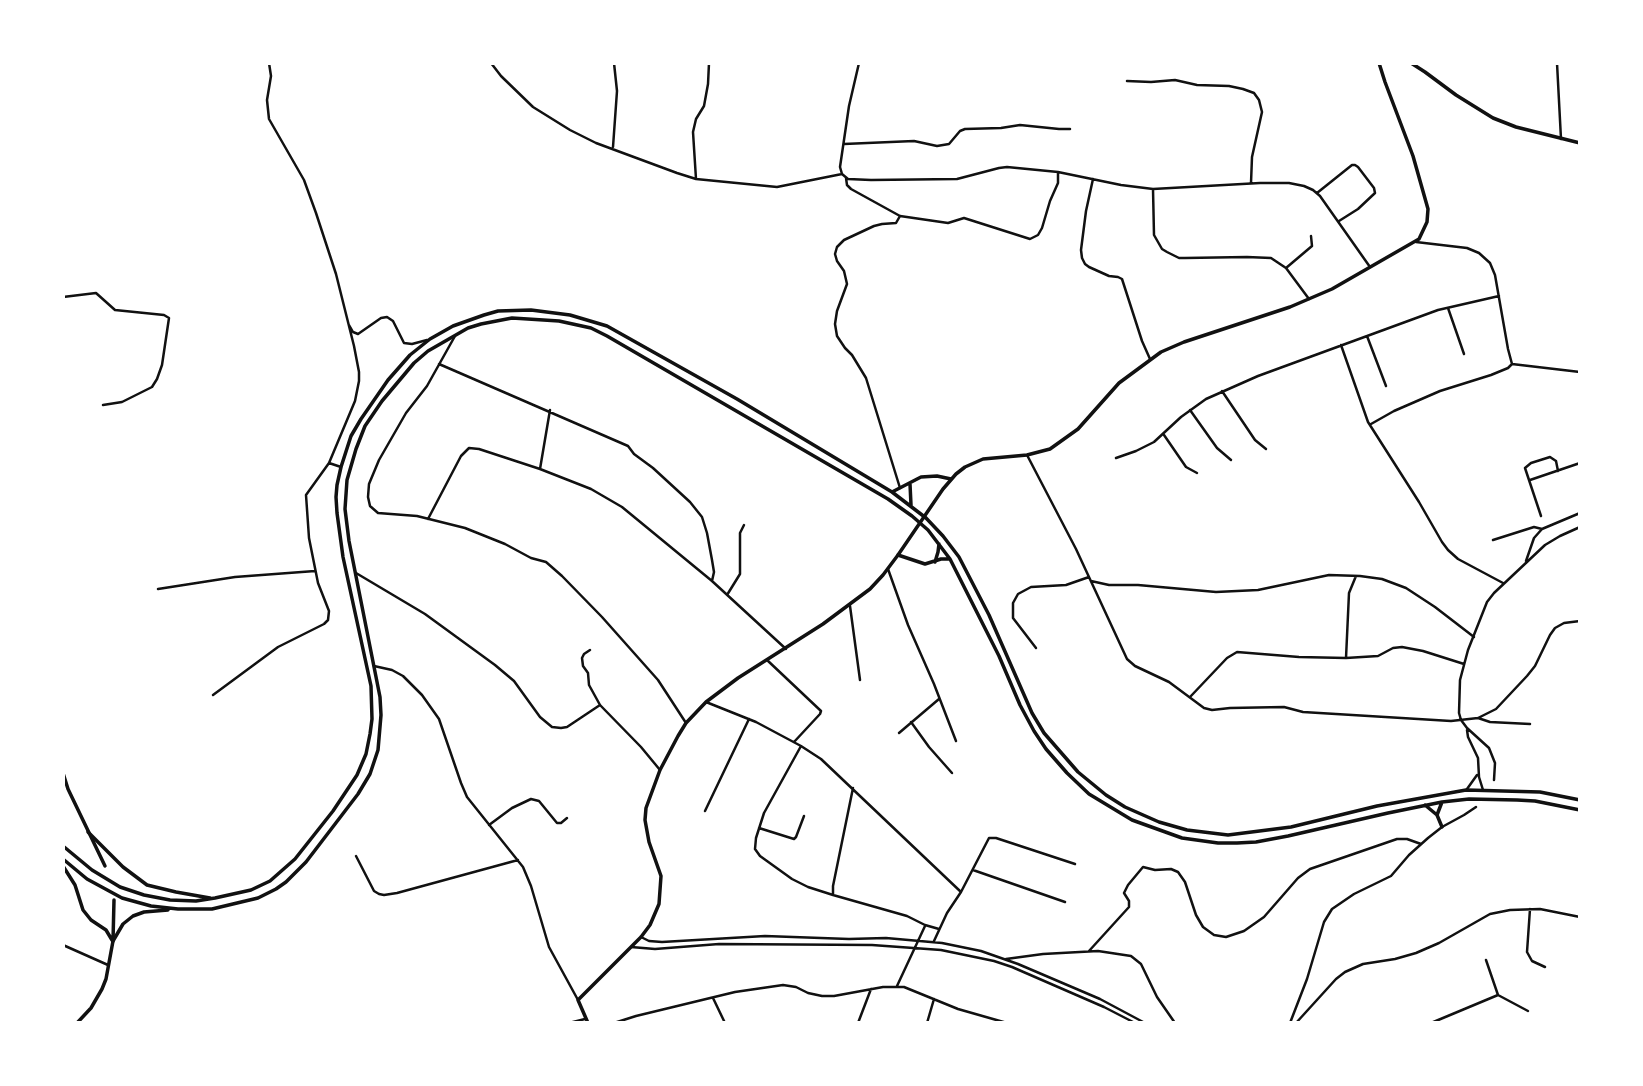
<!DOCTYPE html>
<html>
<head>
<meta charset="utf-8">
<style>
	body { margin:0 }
	#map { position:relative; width:1643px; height:1086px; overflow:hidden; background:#fff; font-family:"Alegreya Sans",sans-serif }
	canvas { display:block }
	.frame { position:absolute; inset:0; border:65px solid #fff; pointer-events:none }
</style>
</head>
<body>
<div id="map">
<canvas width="1643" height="1086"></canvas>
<div class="frame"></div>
</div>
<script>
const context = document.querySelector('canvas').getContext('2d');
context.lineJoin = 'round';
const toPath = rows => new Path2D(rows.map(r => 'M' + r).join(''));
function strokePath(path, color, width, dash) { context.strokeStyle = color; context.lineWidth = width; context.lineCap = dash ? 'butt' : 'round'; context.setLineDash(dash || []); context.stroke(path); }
const minor = toPath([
	[491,63,501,76,533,107,570,130,596,143,677,173,696,179,777,187,842,174,848,179,871,180,957,179,999,168,1007,167,1058,172,1121,185,1153,189,1260,183,1289,183,1304,186,1313,190,1320,196,1370,267],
	[1557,63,1561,139],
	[1127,81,1151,82,1175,80,1197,85,1229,86,1243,89,1254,93,1259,100,1262,112,1252,157,1251,183],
	[844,144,914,141,937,146,949,144,960,131,965,129,1001,128,1020,125,1059,129,1070,129],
	[613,147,617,91,614,63],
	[842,174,840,167,849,106,859,63],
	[846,178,847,185,851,189,900,216,948,223,964,218,1030,239,1038,235,1042,228,1050,201,1058,183,1058,172],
	[696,179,693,132,696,119,704,106,708,84,709,63],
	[1093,179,1086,211,1081,250,1082,258,1085,264,1089,267,1109,276,1118,277,1122,279,1142,341,1150,359],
	[1153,189,1154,235,1162,249,1167,252,1179,258,1185,258,1247,257,1271,258,1286,268,1309,299],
	[1317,193,1352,165,1355,165,1358,167,1374,188,1375,193,1358,209,1339,221],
	[900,216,896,223,882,224,874,226,844,240,837,247,835,254,837,261,844,271,847,284,837,311,835,324,837,336,845,348,852,355,866,378,900,488],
	[1416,242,1467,248,1479,253,1490,263,1495,275,1508,349,1512,364,1580,372],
	[1286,268,1312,246,1311,236],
	[63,297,96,293,115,310,164,315,169,318,162,365,157,379,152,387,122,402,103,405],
	[1448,308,1464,354],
	[349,325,353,332,358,334,381,318,387,317,393,321,404,343,412,344,427,340],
	[455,336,427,386,406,413,379,460,369,484,368,497,370,506,378,513,417,516,465,528,505,544,531,558,546,562,562,576,602,617,658,680,686,723],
	[1367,336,1386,386],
	[1341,345,1368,422,1419,502,1442,542,1448,550,1458,559,1503,583],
	[439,364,628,446,634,454,653,468,690,502,702,517,707,533,712,560,714,572,712,581],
	[1222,391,1255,440,1266,449],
	[1190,410,1217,448,1231,460],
	[1371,424,1394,411,1440,391,1491,375,1508,368,1512,364],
	[1164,435,1186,467,1197,473],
	[1027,455,1076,549,1127,659,1135,666,1169,682,1204,708,1212,710,1230,708,1284,707,1303,712,1451,721,1478,718,1496,709,1527,676,1535,666,1550,635,1555,628,1564,623,1580,621],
	[1116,458,1136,451,1154,442,1181,417,1206,399,1258,376,1438,310,1499,296],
	[329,463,341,467],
	[540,469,550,410],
	[1530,480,1580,463],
	[1541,516,1525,468,1531,463,1550,457,1556,461,1558,471],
	[428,519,461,456,469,448,479,449,540,469,591,489,622,507,712,581,786,649],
	[1493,540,1534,527,1542,529],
	[1526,561,1534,538,1542,529,1580,513],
	[888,569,908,625,934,684,956,741],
	[356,573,425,614,495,665,514,681,540,717,552,727,561,728,567,727,600,705],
	[1091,581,1109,585,1138,585,1216,592,1258,590,1329,575,1360,576,1382,579,1406,588,1435,607,1474,637],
	[158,589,235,577,315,571],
	[727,595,740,574,740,533,744,525],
	[850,606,860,680],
	[1036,648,1013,618,1013,603,1018,594,1031,587,1066,585,1089,577],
	[590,650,584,654,582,658,583,666,588,673,589,685,600,705,641,747,660,770],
	[1346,658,1349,593,1356,576],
	[767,660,821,711,820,714,794,742],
	[374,666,392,670,403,676,422,695,439,719,461,783,467,797,523,867,531,886,549,947,578,1000],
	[213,695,278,647,324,624,328,620,329,611,318,583,309,538,306,495,329,463,355,401,359,381,359,372,354,346,336,274,316,213,304,180,269,119,267,100,271,76,269,63],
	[1190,697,1227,658,1237,652,1299,657,1346,658,1378,656,1393,648,1402,647,1423,651,1464,664],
	[706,702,756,722,801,746,821,759,961,892],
	[1478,718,1490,722,1530,724],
	[911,722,929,747,952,773],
	[1467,730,1468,737,1478,758,1479,777,1483,790],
	[899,733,939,699],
	[801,746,764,813,756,838,755,849,760,856,792,879,808,887,833,895],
	[1494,780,1495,763,1489,748,1467,728,1461,720,1459,713,1460,680,1468,650,1487,602,1494,593,1545,545,1560,536,1580,527],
	[853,788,833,886,833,895,907,916,925,925,939,929],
	[1467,789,1477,775],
	[705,811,749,719],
	[489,825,512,808,531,799,539,801,557,823,561,823,567,818],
	[759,828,794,839,796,837,804,816],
	[356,856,374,891,379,894,384,895,397,893,518,860],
	[973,870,1065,902],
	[1530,909,1527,952,1532,961,1545,967],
	[641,937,649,941,662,942,765,936,849,939,886,938,942,943,981,951,1018,964,1100,999,1145,1023],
	[934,941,947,913,961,892,989,838,996,838,1075,864],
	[63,945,108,965],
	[631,947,655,949,719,944,872,945,941,950,994,961,1012,967,1104,1007,1135,1023],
	[1089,951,1129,907,1129,901,1124,893,1128,885,1143,867,1155,870,1171,869,1178,872,1185,882,1196,915,1203,927,1214,935,1226,937,1244,931,1264,917,1298,878,1310,869,1397,839,1407,839,1421,844],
	[1006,959,1043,954,1098,951,1131,956,1141,964,1157,997,1175,1023],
	[1486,960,1498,995],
	[897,986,925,926],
	[713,998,725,1023],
	[569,1023,585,1019],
	[614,1023,636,1016,735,992,783,985,796,987,808,993,822,996,834,996,883,987,904,987,958,1009,1007,1023],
	[858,1023,871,989],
	[927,1023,934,999],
	[1290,1023,1307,979,1324,922,1332,909,1354,894,1391,876,1409,855,1428,838,1442,827,1464,815,1476,807],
	[1296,1023,1336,979,1345,972,1363,964,1395,959,1416,953,1439,943,1490,914,1510,910,1540,909,1580,917],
	[1431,1023,1498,995,1528,1011]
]);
const tertiary = toPath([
	[1411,63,1425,72,1456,95,1493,118,1516,127,1580,143],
	[63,773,68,789,105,866],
	[63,866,75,885,83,910,91,920,106,930,112,940],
	[77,1023,91,1008,102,989,106,979,113,941,114,900],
	[588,1023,578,1000,641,937,650,925,659,904,661,876,649,842,645,820,646,808,660,770,678,736,686,723,706,702,738,678,823,624,870,589,883,575,898,555,943,489,956,474,965,467,983,459,1027,455,1050,449,1078,429,1119,383,1161,352,1184,342,1290,307,1332,289,1419,239,1427,222,1428,209,1413,156,1385,82,1379,63]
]);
const secondary = toPath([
	[910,484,911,505],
	[892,492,921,477,937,476,951,479],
	[898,555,925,564,941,559,950,559],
	[935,562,938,552,939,544],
	[1425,805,1437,815,1442,827],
	[1437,815,1442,802],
	[88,832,123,867,147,885,176,892,210,898],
	[63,846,92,870,120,887,144,895,170,900,196,901,215,898,251,890,270,881,295,859,333,811,357,775,366,754,370,734,372,719,371,686,343,557,337,513,336,497,337,485,341,467,351,436,361,419,388,380,410,355,430,339,453,326,484,315,498,311,531,310,570,315,607,326,737,399,892,492,926,518,943,536,959,557,989,615,1032,713,1044,733,1078,772,1106,795,1125,807,1159,822,1187,830,1228,835,1291,827,1377,806,1466,790,1540,792,1580,800],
	[63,859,87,879,122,898,151,906,178,909,212,909,258,898,276,889,286,882,306,862,358,794,370,774,378,750,381,715,380,697,349,541,345,509,347,480,356,449,365,426,382,401,414,363,428,351,468,328,481,324,512,318,559,321,591,328,607,336,888,499,912,516,928,530,950,559,999,656,1020,705,1034,731,1046,749,1067,773,1089,794,1132,820,1182,838,1218,843,1237,843,1256,842,1288,836,1388,813,1442,802,1469,799,1517,800,1535,801,1580,810],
	[113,941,123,924,133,916,144,912,168,910]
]);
strokePath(minor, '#111', 2.5);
strokePath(tertiary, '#111', 3.5);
strokePath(secondary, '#111', 3.5);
</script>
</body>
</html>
